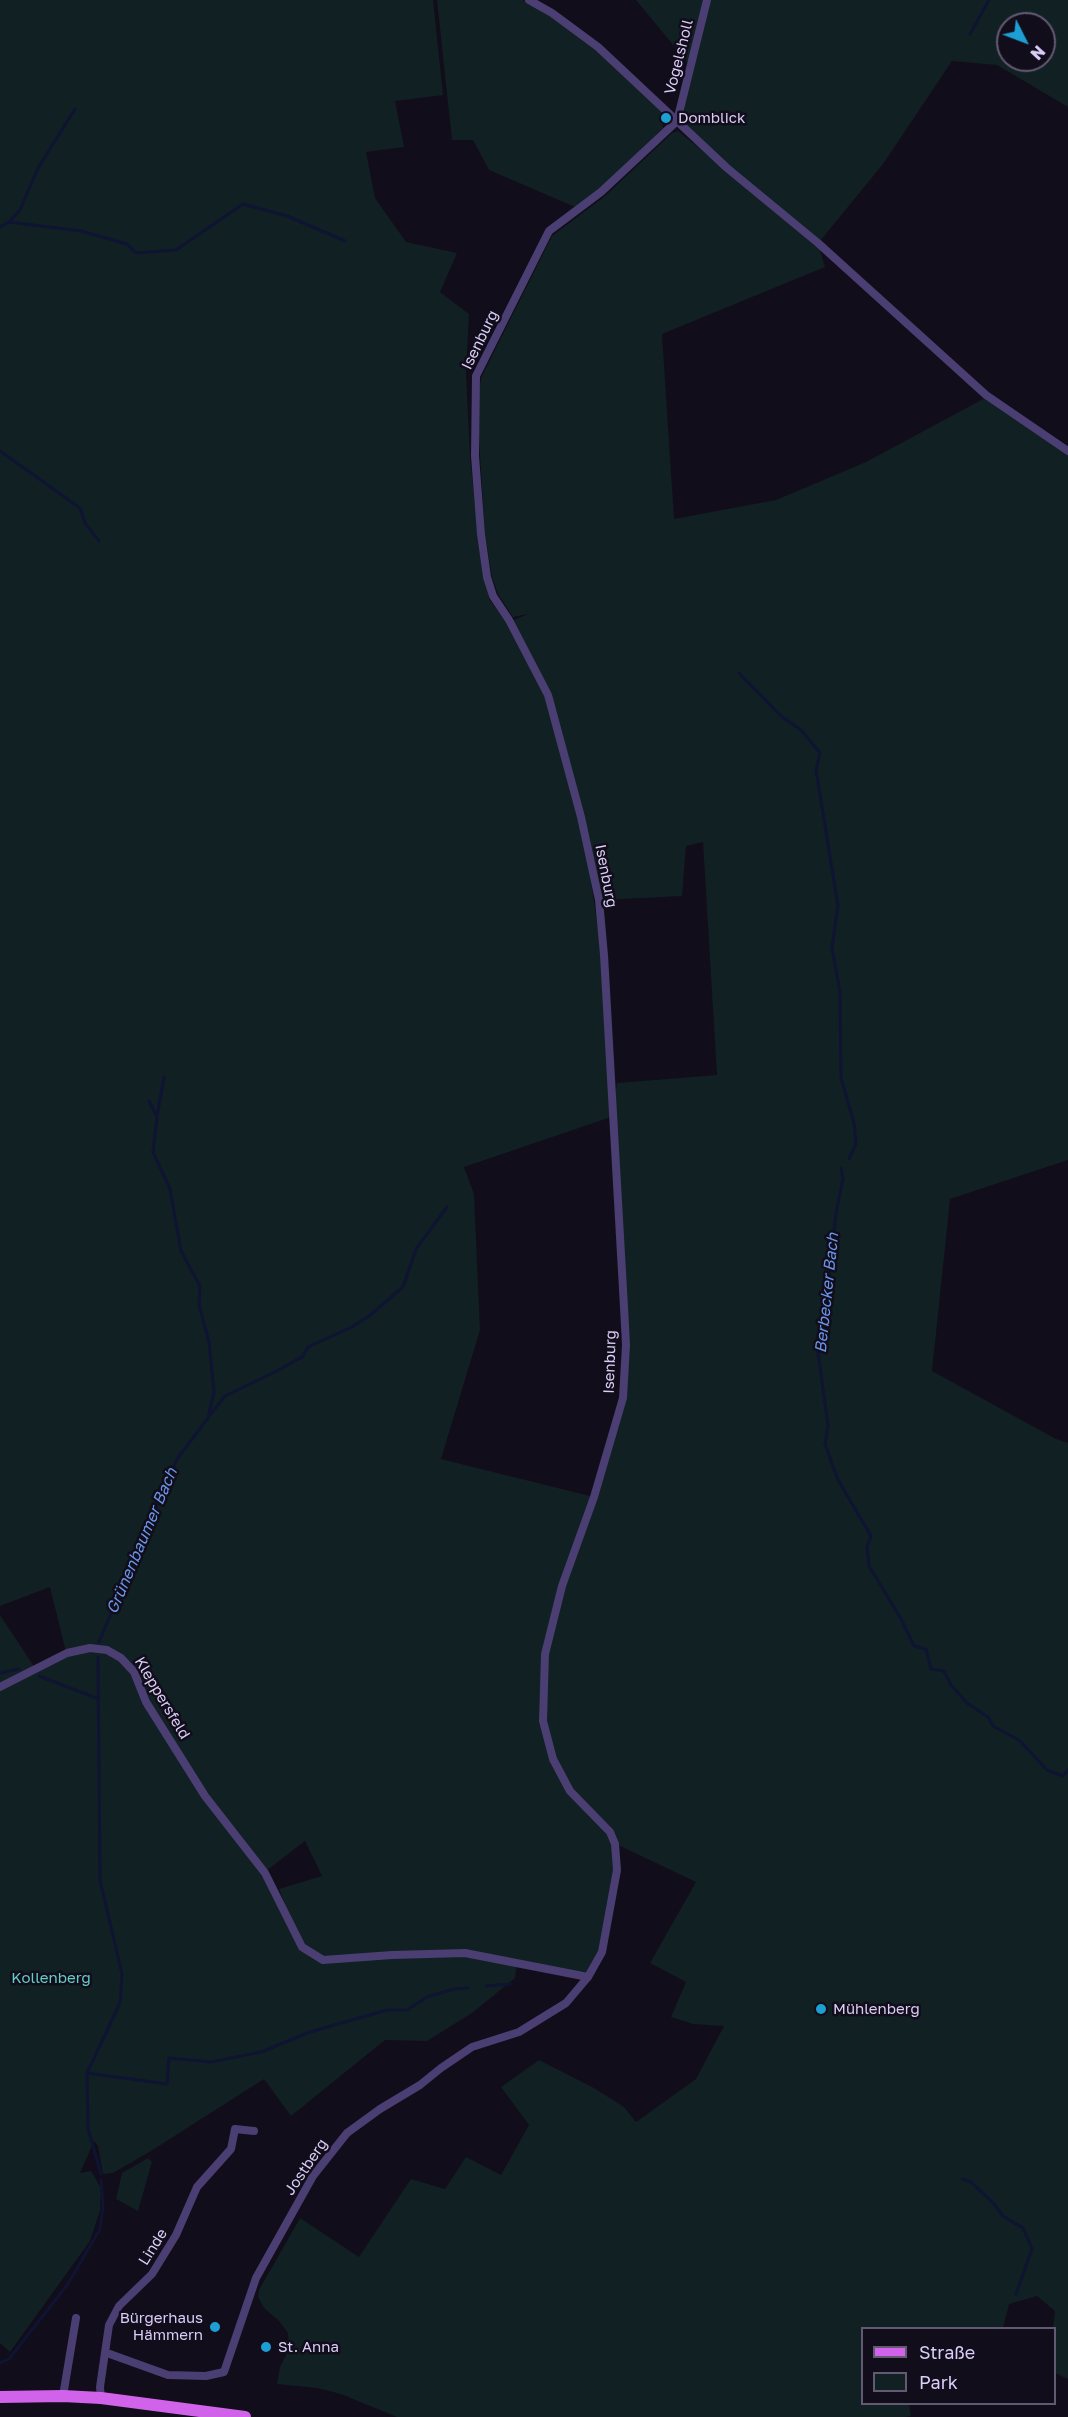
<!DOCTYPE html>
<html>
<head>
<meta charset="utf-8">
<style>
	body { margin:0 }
	#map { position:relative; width:1068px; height:2417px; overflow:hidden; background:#120d1a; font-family:"Golos Text",sans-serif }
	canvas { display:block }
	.legend { position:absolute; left:861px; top:2327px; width:195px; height:78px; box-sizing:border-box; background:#120d1a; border:2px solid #625a73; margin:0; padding:8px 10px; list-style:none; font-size:18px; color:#dacdf8 }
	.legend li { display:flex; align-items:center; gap:12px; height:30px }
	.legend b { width:30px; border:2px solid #625a73 }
	.north { position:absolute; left:996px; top:12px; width:60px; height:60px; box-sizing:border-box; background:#120d1a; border:2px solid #625a73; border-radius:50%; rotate:132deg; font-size:16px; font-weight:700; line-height:24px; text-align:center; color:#dacdf8 }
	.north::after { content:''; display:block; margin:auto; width:21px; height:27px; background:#1d9fd4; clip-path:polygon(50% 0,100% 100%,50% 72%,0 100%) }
</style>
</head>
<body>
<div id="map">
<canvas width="1068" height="2417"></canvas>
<ul class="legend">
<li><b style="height:8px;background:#d063e9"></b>Straße</li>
<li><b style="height:16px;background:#112023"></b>Park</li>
</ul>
<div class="north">N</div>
</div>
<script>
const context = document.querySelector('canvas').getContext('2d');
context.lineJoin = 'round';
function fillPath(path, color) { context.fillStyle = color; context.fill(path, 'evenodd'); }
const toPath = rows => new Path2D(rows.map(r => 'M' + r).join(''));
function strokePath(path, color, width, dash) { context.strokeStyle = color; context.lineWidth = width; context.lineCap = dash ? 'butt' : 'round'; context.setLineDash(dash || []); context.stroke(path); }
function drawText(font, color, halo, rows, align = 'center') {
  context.font = font + ' "Golos Text",sans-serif'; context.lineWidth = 5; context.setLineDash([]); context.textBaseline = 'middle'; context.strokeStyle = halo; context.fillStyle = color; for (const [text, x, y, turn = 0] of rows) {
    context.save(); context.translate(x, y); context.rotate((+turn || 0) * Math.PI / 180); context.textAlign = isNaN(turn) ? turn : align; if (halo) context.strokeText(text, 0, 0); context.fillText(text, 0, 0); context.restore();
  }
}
const green = toPath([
	[0,0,433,0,443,95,395,101,404,147,366,152,375,198,406,242,457,253,440,292,469,314,466,372,470,457,478,534,489,599,507,623,528,614,513,617,498,594,492,577,485,533,480,455,477,397,482,376,552,236,604,197,672,133,678,131,818,243,825,267,662,334,674,519,776,500,866,462,985,398,1068,455,1068,1160,950,1199,932,1371,1056,1439,1068,1443,1068,2379,1055,2373,1053,2328,1055,2311,1037,2296,1009,2304,1003,2328,862,2328,862,2404,909,2404,911,2416,905,2417,397,2417,341,2394,317,2388,277,2384,280,2367,289,2349,288,2333,279,2321,264,2308,258,2297,259,2290,300,2218,359,2257,411,2179,445,2189,466,2157,501,2175,529,2125,501,2087,539,2060,594,2088,624,2107,636,2122,696,2079,724,2026,693,2024,671,2017,686,1982,650,1963,696,1882,616,1844,617,1870,602,1952,588,1977,517,1963,515,1978,472,2013,427,2041,385,2040,291,2116,264,2079,151,2151,113,2173,103,2174,98,2146,94,2141,80,2173,91,2171,101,2188,100,2211,90,2241,10,2352,0,2343,0,1615,35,1668,66,1652,50,1587,0,1606],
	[583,828,602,900,682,896,686,846,703,842,717,1075,617,1083,614,1105,602,955],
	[614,1116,626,1345,623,1398,594,1497,441,1459,480,1330,474,1194,464,1167],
	[305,1841,322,1876,279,1889,299,1940,262,1874],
	[437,0,523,0,550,16,596,49,662,111,663,128,600,189,575,207,489,170,473,140,452,140],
	[636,0,705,0,688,63],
	[709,0,1068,0,1068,107,997,65,952,61,883,164,820,241,728,166,681,119,689,73],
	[1008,24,1044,24,1044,60,1008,60],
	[148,2158,152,2162,138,2211,116,2199,122,2173]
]);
const stream = toPath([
	[970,34,989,0],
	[9,222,81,231,127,244,136,253,176,250,243,204,287,216,345,241],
	[0,227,9,222,20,210,38,168,75,109],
	[0,451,80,508,85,523,99,541],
	[739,673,781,716,801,730,820,753,816,770,838,906,832,948,840,992,841,1078,854,1123,856,1144,849,1159],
	[157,1116,164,1077],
	[841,1168,843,1179,836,1213,827,1299,818,1353,828,1425,825,1444,838,1480,871,1536,867,1547,869,1566,901,1619,914,1646,926,1649,931,1669,944,1671,951,1685,967,1703,988,1717,993,1726,1019,1740,1047,1770,1063,1776,1068,1770],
	[210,1415,225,1396,275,1372,302,1357,308,1347,352,1327,369,1316,403,1287,416,1249,447,1207],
	[99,1642,177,1459,208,1418,214,1392,209,1342,199,1305,200,1286,181,1251,170,1189,153,1152,157,1117,149,1101],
	[98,1657,100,1880,122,1974,120,2003,87,2073,88,2129,101,2174],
	[0,1673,19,1669],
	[39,1676,99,1699],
	[486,1986,511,1984],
	[87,2073,167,2084,169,2058,211,2062,261,2052,310,2032,387,2010,407,2010,427,1997,454,1989,468,1988],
	[962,2179,971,2182,994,2204,1003,2216,1023,2228,1032,2249,1016,2294],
	[0,2363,9,2359,68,2284,100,2229,103,2206,101,2180]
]);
const street = toPath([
	[529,0,552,13,598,47,727,168,818,243,986,395,1068,451],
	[677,121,707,0],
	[0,1687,67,1653,90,1648,107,1650,121,1658,134,1672,146,1702,205,1796,265,1873,302,1947,323,1960,392,1955,465,1953,588,1977],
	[107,2353,168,2375,206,2376,224,2372,256,2278,313,2176,347,2133,380,2109,420,2085,441,2068,472,2047,519,2032,566,2003,588,1977,602,1952,617,1870,615,1844,610,1832,570,1791,553,1759,543,1721,545,1654,562,1586,594,1497,623,1398,626,1345,624,1307,604,955,599,900,581,817,548,695,509,620,493,596,487,577,481,534,475,456,476,376,549,231,601,192,677,121],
	[63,2396,76,2318],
	[101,2398,100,2387,109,2325,119,2306,152,2274,176,2235,197,2187,231,2149,235,2129,254,2131]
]);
const primary = toPath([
	[0,2397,63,2396,101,2398,245,2417]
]);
const markers = [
	[666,118,6,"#1d9fd4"],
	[821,2009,6,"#1d9fd4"],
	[215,2327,6,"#1d9fd4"],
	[266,2347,6,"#1d9fd4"]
];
const streetNames = [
	["Vogelsholl",679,57,-76],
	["Isenburg",480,340,-64],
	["Isenburg",606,876,79],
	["Isenburg",610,1362,-88],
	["Kleppersfeld",162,1698,59],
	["Jostberg",306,2167,-56],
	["Linde",153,2247,-58]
];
const poiNames = [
	["Domblick",678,118],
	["Mühlenberg",833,2009],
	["Bürgerhaus",203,2318,"right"],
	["Hämmern",203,2335,"right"],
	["St. Anna",278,2347]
];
const parkNames = [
	["Kollenberg",51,1978]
];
const waterNames = [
	["Berbecker Bach",827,1293,-84],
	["Grünenbaumer Bach",142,1541,-67]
];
fillPath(green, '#112023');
strokePath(stream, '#0e1432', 3);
strokePath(street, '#4a3e73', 8);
strokePath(primary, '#d063e9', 12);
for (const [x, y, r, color] of markers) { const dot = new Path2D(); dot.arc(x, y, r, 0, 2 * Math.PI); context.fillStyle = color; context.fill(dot); strokePath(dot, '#120d1a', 2); }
drawText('15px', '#dacdf8', '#120d1a', streetNames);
drawText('15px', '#dacdf8', '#120d1a', poiNames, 'left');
drawText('15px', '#64cdc6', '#120d1a', parkNames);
drawText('italic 16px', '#6996ea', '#120d1a', waterNames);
</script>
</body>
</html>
